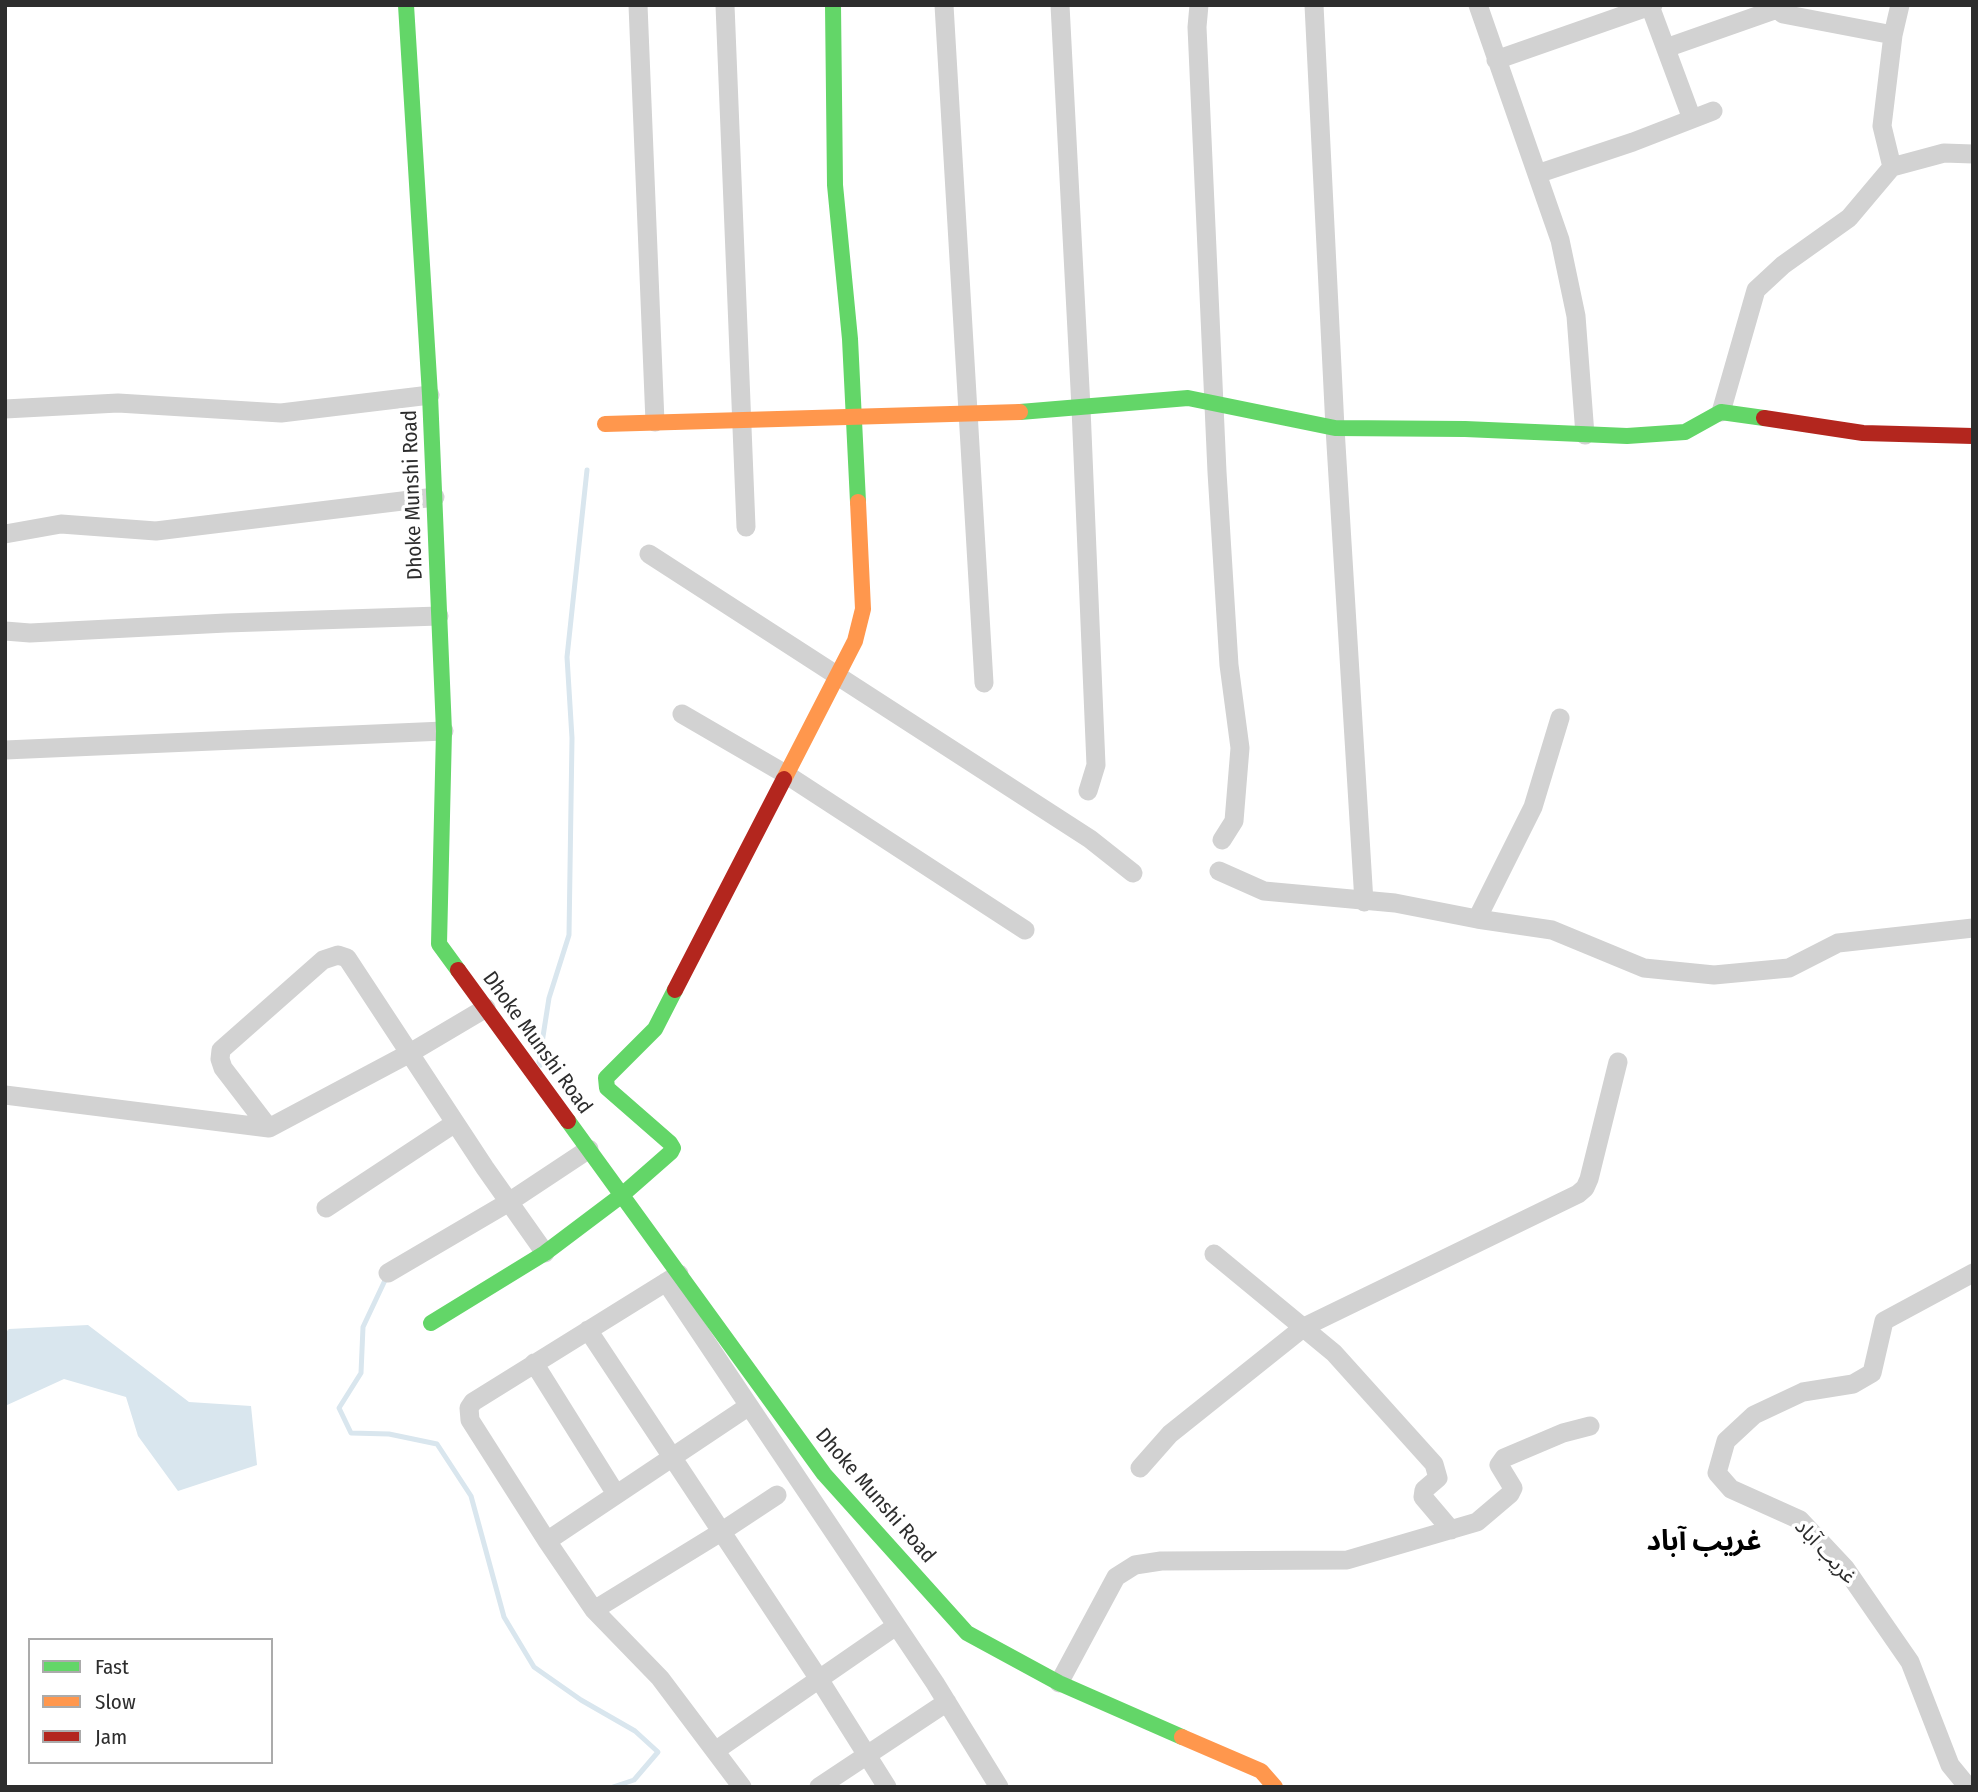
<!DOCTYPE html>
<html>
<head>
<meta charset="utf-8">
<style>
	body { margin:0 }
	#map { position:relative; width:1978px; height:1792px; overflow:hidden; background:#fff; font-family:"Fira Sans Condensed",sans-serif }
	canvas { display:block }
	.frame { position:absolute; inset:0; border:7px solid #2d2d2d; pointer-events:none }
	.legend { position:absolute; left:28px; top:1638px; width:245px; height:126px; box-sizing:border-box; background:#fff; border:2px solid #ababab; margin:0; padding:9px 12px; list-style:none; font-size:21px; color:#2d2d2d }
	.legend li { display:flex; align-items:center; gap:14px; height:35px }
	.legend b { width:35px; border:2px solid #ababab }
</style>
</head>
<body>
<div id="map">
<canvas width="1978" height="1792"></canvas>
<div class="frame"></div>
<ul class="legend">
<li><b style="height:9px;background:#63d668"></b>Fast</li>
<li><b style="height:9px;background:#ff974d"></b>Slow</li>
<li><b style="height:9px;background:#b3261e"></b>Jam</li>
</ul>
</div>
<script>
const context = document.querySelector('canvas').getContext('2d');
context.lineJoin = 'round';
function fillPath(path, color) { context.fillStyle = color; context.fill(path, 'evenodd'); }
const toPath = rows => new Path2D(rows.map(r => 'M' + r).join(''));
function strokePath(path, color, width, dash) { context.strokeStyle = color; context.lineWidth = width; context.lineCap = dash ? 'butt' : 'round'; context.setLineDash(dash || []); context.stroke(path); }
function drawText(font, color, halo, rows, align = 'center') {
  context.font = font + ' "Fira Sans Condensed","Noto Sans Arabic",sans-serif'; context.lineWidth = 7; context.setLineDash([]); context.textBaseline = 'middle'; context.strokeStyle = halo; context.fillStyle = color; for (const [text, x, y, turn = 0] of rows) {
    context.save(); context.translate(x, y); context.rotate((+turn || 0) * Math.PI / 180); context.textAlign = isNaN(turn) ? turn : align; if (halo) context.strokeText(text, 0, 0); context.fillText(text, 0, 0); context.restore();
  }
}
const water = toPath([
	[88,1325,189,1402,251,1406,257,1465,178,1491,138,1436,126,1397,64,1379,5,1406,5,1333,9,1329]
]);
const stream = toPath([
	[541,1065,539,1062,549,998,569,935,572,738,567,657,587,470],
	[387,1276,363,1327,361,1373,339,1408,351,1433,389,1434,437,1444,471,1496,504,1617,534,1667,581,1700,635,1731,658,1752,634,1780,613,1787]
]);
const street = toPath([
	[638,5,655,422],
	[725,5,746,527],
	[944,5,984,683],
	[1060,5,1081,408,1096,765,1088,791],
	[1199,5,1197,27,1217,472,1229,665,1240,748,1234,821,1222,840],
	[1314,5,1335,428,1364,902],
	[1478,5,1560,240,1576,316,1585,435],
	[1777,5,1777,9,1783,14,1893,35],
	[1650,6,1692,119],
	[1666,48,1777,9],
	[1496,60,1653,5],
	[1892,167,1944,153,1973,154],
	[1537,174,1633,142,1713,111],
	[5,409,118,403,281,413,430,395],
	[1721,412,1756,290,1783,265,1849,218,1892,167,1882,126,1893,35,1900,5],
	[5,534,61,524,156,531,435,497],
	[649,554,1090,839,1133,873],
	[5,631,30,633,226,623,439,616],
	[682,714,787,775,1025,930],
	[5,750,444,731],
	[1219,871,1264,891,1395,903,1477,919,1552,930,1644,968,1714,975,1789,968,1838,943,1973,928],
	[1477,919,1533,807,1560,718],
	[5,1095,269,1128,410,1053,486,1008],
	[269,1128,223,1068,220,1059,221,1050,323,960,338,955,347,958,485,1168,545,1253],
	[326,1208,455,1123],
	[1214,1254,1334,1353,1434,1464,1438,1478,1424,1490,1423,1497,1451,1530],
	[388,1273,509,1202,589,1149],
	[679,1274,473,1402,469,1408,470,1420,547,1541,594,1610,660,1678,742,1787],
	[666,1282,935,1683,999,1787],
	[588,1330,819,1679,887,1787],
	[534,1363,616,1494],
	[1140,1468,1170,1434,1304,1327,1578,1194,1585,1188,1589,1179,1618,1062],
	[547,1541,749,1406],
	[594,1610,721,1532,777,1495],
	[1059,1683,1116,1577,1135,1565,1161,1561,1347,1560,1477,1522,1510,1494,1513,1488,1499,1465,1504,1458,1563,1433,1590,1426],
	[715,1751,896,1626],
	[819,1787,947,1702],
	[1968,1787,1950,1765,1910,1662,1845,1568,1800,1520,1731,1489,1717,1473,1726,1441,1754,1415,1803,1392,1853,1384,1872,1373,1884,1321,1973,1273]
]);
const fast = toPath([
	[406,5,430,395,444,731,439,944,458,970],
	[833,5,835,185,850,339,858,502],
	[1020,412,1188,398,1335,428,1465,429,1627,436,1685,432,1721,412,1764,418],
	[568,1121,824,1474,967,1633,1059,1683,1182,1737],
	[431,1323,545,1253,622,1195,671,1152,673,1148,670,1143,607,1088,606,1078,655,1029,675,990]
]);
const slow = toPath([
	[605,424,1020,412],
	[784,779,855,641,863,609,858,502],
	[1182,1737,1261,1771,1275,1787]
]);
const jam = toPath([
	[1764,418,1863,433,1973,436],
	[458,970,568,1121],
	[675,990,784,779]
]);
const streetNames = [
	["Dhoke Munshi Road",413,495,-92],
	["Dhoke Munshi Road",537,1043,54],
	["Dhoke Munshi Road",875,1496,49],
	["غریب آباد",1825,1552,47]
];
const districtNames = [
	["غریب آباد",1704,1542]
];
fillPath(water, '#d9e6ee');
strokePath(stream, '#d9e6ee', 5);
strokePath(street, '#d2d2d2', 19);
strokePath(fast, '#63d668', 16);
strokePath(slow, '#ff974d', 16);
strokePath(jam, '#b3261e', 16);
drawText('21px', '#2d2d2d', '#fff', streetNames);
drawText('bold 28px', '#000', '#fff', districtNames);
</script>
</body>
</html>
